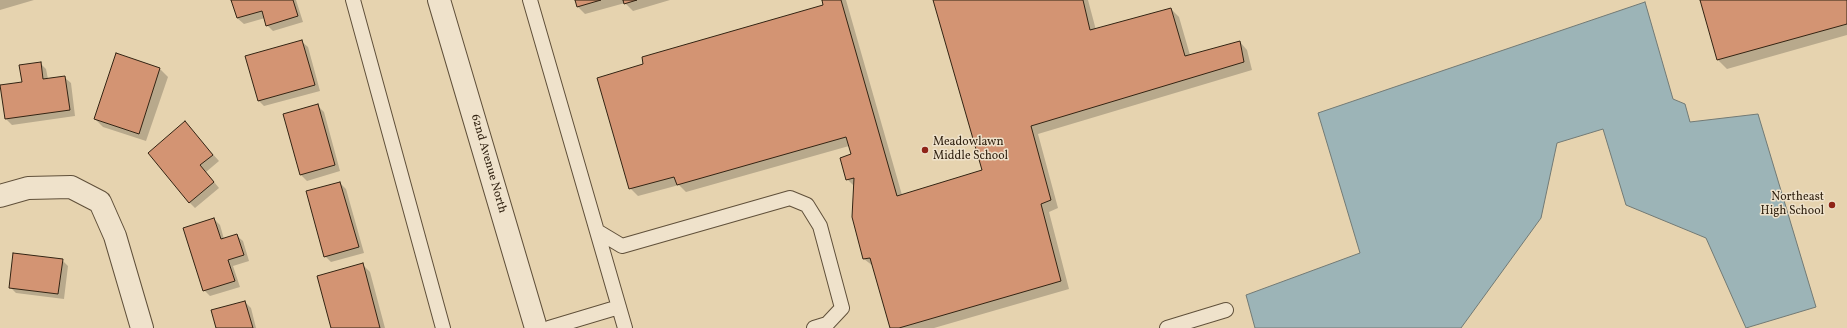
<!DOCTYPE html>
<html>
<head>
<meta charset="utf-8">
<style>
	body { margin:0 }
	canvas { display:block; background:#e6d3af }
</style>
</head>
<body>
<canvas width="1847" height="328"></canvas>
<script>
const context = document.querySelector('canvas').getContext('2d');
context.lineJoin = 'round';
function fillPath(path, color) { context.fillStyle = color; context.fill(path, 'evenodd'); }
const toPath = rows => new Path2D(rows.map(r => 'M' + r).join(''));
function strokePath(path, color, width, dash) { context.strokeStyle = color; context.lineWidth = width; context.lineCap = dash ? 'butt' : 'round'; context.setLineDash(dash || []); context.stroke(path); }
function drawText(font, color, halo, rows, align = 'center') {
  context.font = font + ' Vollkorn,serif'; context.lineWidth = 3; context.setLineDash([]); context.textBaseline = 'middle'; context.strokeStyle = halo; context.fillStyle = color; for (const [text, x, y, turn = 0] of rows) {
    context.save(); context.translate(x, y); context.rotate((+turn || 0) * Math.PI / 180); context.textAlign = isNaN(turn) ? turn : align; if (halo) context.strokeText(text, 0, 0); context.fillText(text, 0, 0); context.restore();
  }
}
const water = toPath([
	[1645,2,1673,99,1685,104,1690,122,1758,114,1816,307,1746,328,1706,238,1626,205,1603,129,1557,143,1541,218,1461,328,1255,328,1246,295,1360,253,1318,113,1645,2]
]);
const shadow = toPath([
	[0,0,34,0,0,10],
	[232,0,296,0,303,22,273,31,267,25,265,18,244,24,237,18],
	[576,0,670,0,633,11,625,3,585,14,577,6],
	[823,0,846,0,902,195,983,171,934,0,1088,0,1096,30,1171,9,1179,17,1190,55,1240,42,1247,50,1252,70,1038,134,1058,208,1049,212,1069,289,934,328,891,328,873,266,864,259,855,187,847,179,852,155,849,146,686,192,679,185,638,196,630,188,644,65,824,6],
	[1701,0,1847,0,1847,35,1727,69,1718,60],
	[301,41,308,47,320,91,264,106,258,100],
	[117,55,160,69,168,77,146,141,103,127,95,119],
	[40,63,46,69,48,79,64,77,71,83,75,116,12,125,6,119,23,83],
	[318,106,324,112,340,171,307,181,301,175,284,115],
	[185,123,219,161,206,172,219,188,195,208,189,202],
	[340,183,346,189,364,253,331,262,325,256],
	[214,219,220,225,224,239,236,235,243,241,249,261,233,266,240,287,210,296,204,290],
	[62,260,68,266,64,299,16,293,10,287],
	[362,264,370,272,385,328,332,328],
	[245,302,251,308,256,328,217,328]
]);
const building = toPath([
	[231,0,293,0,298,16,266,26,262,11,237,18,231,0],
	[575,0,601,0,577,7,575,0],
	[623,0,637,0,624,4,623,0],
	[822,0,841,0,897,196,982,170,933,0,1083,0,1090,30,1171,8,1185,56,1240,41,1244,62,1031,126,1051,200,1041,204,1061,281,899,328,890,328,870,258,863,259,852,217,854,178,846,180,840,158,851,154,846,137,677,185,674,177,629,189,597,78,643,64,642,57,823,5,822,0],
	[1700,0,1847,0,1847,24,1717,60,1700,0],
	[302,40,315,85,258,101,245,56,302,40],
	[116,53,160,68,139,134,94,119,116,53],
	[41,62,43,79,65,76,70,110,5,119,0,85,22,82,19,65,41,62],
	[318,104,335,165,300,175,283,114,318,104],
	[185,121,213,155,200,165,214,182,189,203,148,153,185,121],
	[340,182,359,247,324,257,306,191,340,182],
	[214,218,221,239,237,234,244,255,228,260,235,281,203,291,183,228,214,218],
	[13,253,63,259,58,294,9,288,13,253],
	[363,263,380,328,331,328,317,276,363,263],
	[245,301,253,328,216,328,211,310,245,301]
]);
const service = toPath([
	[353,0,443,328],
	[530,0,625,328],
	[597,231,622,246,790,198,807,205,820,226,842,308,827,324,814,328],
	[549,328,619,307],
	[1167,328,1226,310]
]);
const minor = toPath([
	[0,196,28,188,71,187,100,202,115,236,142,328]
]);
const tertiary = toPath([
	[439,0,536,328]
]);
const markers = [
	[925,150,4,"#8f2418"],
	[1832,205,4,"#8f2418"]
];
const poiNames = [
	["Meadowlawn",933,143],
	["Middle School",933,157],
	["Northeast",1824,198,"right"],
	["High School",1824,212,"right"]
];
const streetNames = [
	["62nd Avenue North",488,164,74]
];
fillPath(water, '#9cb4b7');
strokePath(water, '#727a75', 1);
fillPath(shadow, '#0003');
fillPath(building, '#d39473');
strokePath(building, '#332413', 1);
strokePath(service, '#60503a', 16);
strokePath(minor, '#60503a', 24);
strokePath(tertiary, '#60503a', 24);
strokePath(service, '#efe2cb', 14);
strokePath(minor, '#efe2cb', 22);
strokePath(tertiary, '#efe2cb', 22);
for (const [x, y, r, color] of markers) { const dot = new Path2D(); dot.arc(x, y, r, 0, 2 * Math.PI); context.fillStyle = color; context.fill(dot); strokePath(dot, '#efe2cb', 1.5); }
drawText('12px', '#332413', '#efe2cb', poiNames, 'left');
drawText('12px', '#332413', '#efe2cb', streetNames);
</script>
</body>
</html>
